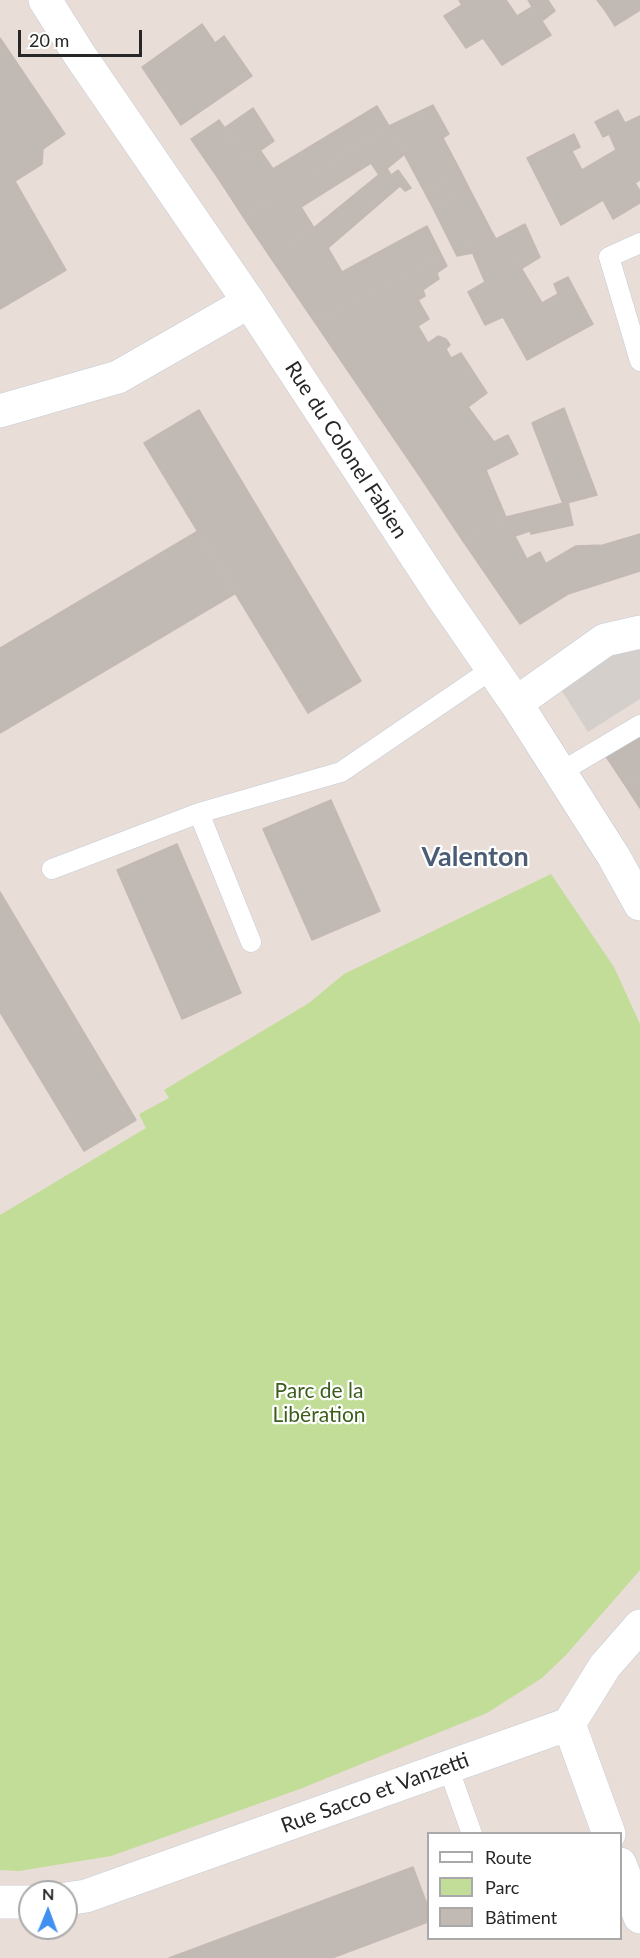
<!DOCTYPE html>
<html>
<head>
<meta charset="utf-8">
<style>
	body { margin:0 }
	#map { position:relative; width:640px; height:1958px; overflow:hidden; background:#e9ddd8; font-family:Lato,sans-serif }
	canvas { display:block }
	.legend { position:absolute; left:427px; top:1832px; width:195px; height:108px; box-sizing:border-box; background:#fff; border:2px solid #a9a9a9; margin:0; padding:8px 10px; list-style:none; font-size:18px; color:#272727 }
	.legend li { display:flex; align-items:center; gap:12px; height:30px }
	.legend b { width:30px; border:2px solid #a9a9a9 }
	.north { position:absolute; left:18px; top:1880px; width:60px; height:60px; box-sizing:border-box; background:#fff; border:2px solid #a9a9a9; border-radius:50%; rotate:1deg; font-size:16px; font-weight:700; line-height:24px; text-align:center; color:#272727 }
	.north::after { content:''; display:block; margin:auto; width:21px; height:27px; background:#3f90f0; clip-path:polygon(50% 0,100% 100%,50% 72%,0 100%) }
	.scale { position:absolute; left:18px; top:30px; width:124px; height:27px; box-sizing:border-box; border:3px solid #272727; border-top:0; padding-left:8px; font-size:18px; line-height:21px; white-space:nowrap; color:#272727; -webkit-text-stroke:4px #fff; paint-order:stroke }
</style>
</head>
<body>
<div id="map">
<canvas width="640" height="1958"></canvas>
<ul class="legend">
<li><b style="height:8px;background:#fff"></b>Route</li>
<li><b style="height:16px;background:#c2dd97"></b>Parc</li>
<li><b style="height:16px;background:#c1b9b4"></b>Bâtiment</li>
</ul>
<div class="north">N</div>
<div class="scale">20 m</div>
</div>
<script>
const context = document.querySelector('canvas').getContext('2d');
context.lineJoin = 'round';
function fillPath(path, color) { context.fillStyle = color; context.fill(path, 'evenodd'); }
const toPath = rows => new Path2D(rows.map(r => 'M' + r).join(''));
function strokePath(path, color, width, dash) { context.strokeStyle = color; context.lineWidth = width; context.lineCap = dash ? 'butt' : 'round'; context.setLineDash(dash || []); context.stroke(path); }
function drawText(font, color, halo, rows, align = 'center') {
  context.font = font + ' Lato,sans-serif'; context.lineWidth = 4.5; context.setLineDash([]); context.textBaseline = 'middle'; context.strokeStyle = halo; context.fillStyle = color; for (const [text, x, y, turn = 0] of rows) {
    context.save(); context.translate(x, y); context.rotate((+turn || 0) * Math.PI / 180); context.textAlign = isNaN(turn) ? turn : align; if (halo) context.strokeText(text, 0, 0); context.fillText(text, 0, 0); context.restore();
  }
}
const green = toPath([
	[551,874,614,967,640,1024,640,1570,566,1655,542,1678,487,1713,300,1789,111,1856,19,1871,0,1870,0,1215,146,1128,139,1114,169,1098,164,1090,309,1003,344,974]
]);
const plaza = toPath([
	[640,639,640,699,588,732,558,685]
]);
const building = toPath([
	[459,0,506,0,517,16,532,7,528,0,548,0,555,11,542,21,551,35,502,65,483,38,466,48,444,16,462,5,459,0],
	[597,0,640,0,640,10,621,22,612,7,606,12,597,0],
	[612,7,621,22,615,26,606,12,612,7],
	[202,24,215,43,224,36,252,76,181,125,142,67,202,24],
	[0,38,65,134,43,149,42,164,15,181,0,155,0,38],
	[433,105,449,134,443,138,461,172,425,193,389,126,433,105],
	[377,106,389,126,244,218,220,181,260,150,273,169,377,106],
	[253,108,274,141,247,160,224,128,253,108],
	[618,110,625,123,640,116,640,180,635,183,640,191,640,203,613,219,603,200,561,225,527,158,574,134,580,147,572,151,582,170,616,150,609,134,603,137,595,122,618,110],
	[219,120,247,160,220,181,191,139,219,120],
	[389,126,405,154,379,175,371,163,301,207,314,228,273,261,244,218,389,126],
	[0,155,66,270,0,309,0,155],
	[387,168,391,175,398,170,411,188,405,191,400,186,328,248,342,272,427,226,443,258,423,264,316,324,273,261,387,168],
	[461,172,469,188,433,208,425,193,461,172],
	[469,188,491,230,468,242,473,253,457,256,433,208,469,188],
	[525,224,540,257,521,269,508,246,478,266,468,242,491,230,496,239,525,224],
	[508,246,542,303,558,294,554,284,568,277,593,324,527,360,503,317,485,325,468,292,485,282,478,266,508,246],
	[443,258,447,266,437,273,439,279,423,290,425,296,418,300,429,319,418,326,428,343,438,336,446,339,450,345,446,349,451,358,461,353,487,393,468,407,494,442,421,478,316,324,423,264,443,258],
	[564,408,597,495,563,504,532,423,564,408],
	[199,410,361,681,308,713,144,443,199,410],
	[508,435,518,454,486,470,506,517,463,541,421,478,508,435],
	[568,502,573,525,531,534,530,531,515,536,533,571,576,546,603,545,640,534,640,571,568,594,520,624,463,541,506,517,568,502],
	[198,531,236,593,0,733,0,648,198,531],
	[540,552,546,564,533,571,527,559,540,552],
	[640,738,640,778,625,785,605,755,640,738],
	[640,778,640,808,625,785,640,778],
	[331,800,380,911,312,940,263,829,331,800],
	[177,844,241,993,182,1019,117,870,177,844],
	[0,892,136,1120,84,1151,0,1012,0,892],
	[413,1867,428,1907,428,1922,332,1958,169,1958,413,1867]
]);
const lane = toPath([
	[640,243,609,257,640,361],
	[559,773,640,725],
	[199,813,251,942],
	[52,869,199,813,341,772,492,669],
	[448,1767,472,1834]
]);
const street = toPath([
	[0,411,118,377,249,302],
	[516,703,605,640,640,632],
	[569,1724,609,1834],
	[620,1864,640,1917],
	[66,1899,86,1896,569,1724,605,1666,640,1626],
	[0,1902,30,1902]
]);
const secondary = toPath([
	[45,0,79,54,249,302,440,593,516,703,614,857,640,904]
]);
const streetNames = [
	["Rue du Colonel Fabien",346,450,57],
	["Rue Sacco et Vanzetti",375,1793,-20]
];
const parkNames = [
	["Parc de la",319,1391],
	["Libération",319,1415]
];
const districtNames = [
	["Valenton",475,857]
];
fillPath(green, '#c2dd97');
fillPath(plaza, '#d5cfcb');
fillPath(building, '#c1b9b4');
strokePath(building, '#c4b9b3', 1.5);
strokePath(lane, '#c4ccd4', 21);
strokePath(street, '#c4ccd4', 34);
strokePath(secondary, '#c4ccd4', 34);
strokePath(lane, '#fff', 20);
strokePath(street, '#fff', 33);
strokePath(secondary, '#fff', 33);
drawText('21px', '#272727', '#fff', streetNames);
drawText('21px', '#3c5e1c', '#fff', parkNames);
drawText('bold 27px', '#4a5d74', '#fff', districtNames);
</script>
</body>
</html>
